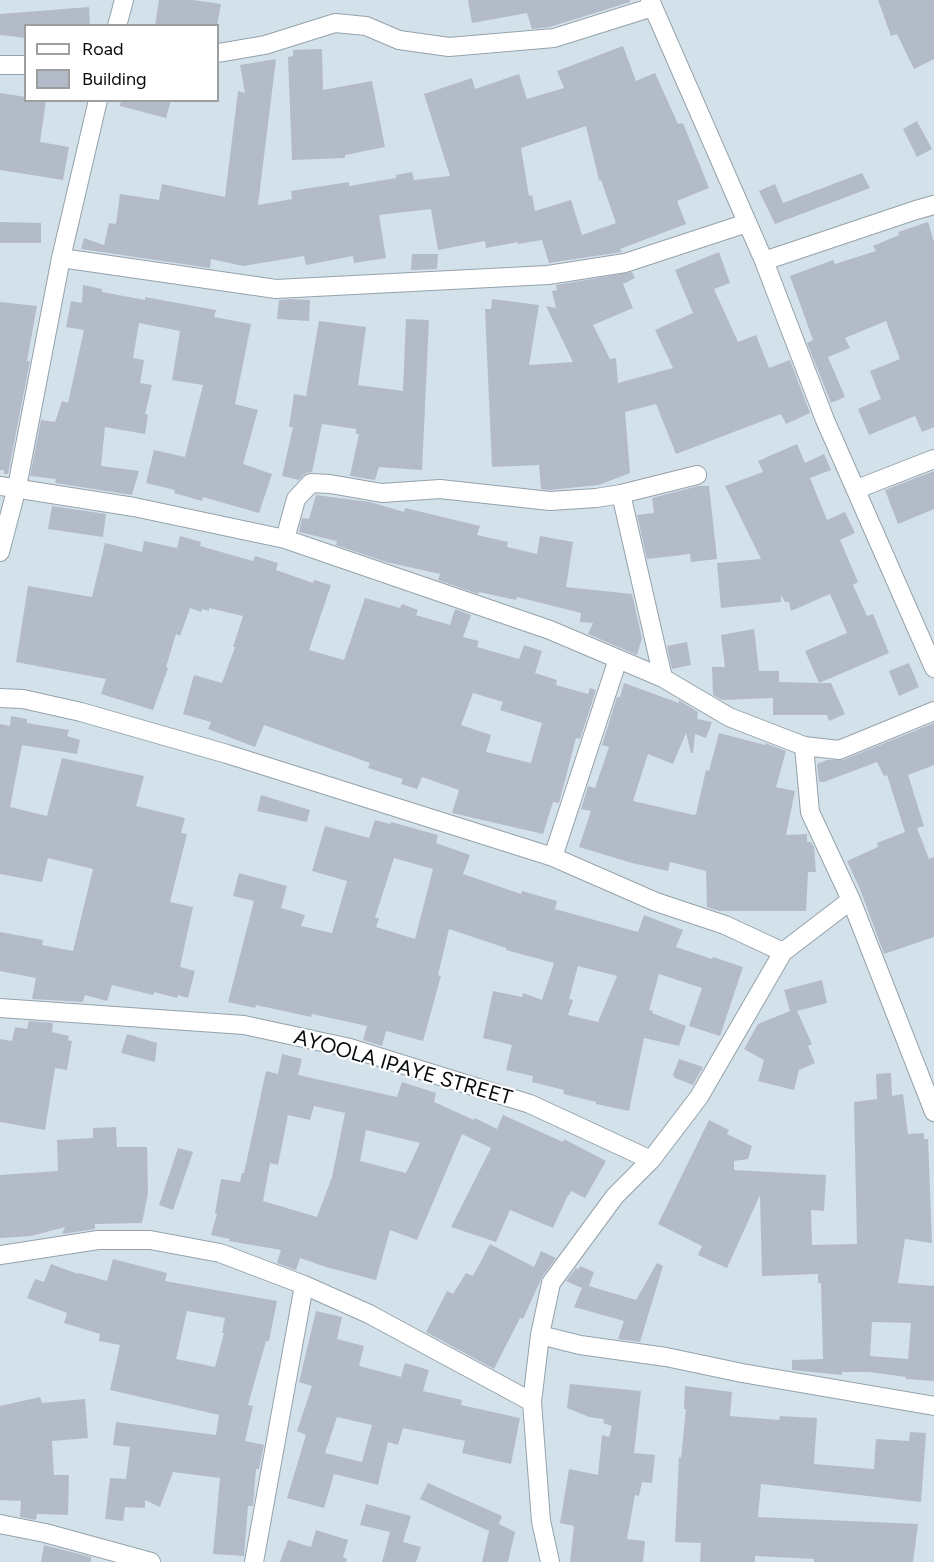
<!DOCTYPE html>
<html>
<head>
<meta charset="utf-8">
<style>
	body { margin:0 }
	#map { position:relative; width:934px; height:1562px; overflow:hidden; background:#d3e1eb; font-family:Figtree,sans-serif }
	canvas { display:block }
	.legend { position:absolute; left:24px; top:24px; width:195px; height:78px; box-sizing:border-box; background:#fff; border:2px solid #9c9e9f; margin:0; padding:8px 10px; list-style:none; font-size:18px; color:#080c0f }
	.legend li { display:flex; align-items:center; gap:12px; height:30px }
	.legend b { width:30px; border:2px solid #9c9e9f }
</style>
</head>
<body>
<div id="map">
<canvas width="934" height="1562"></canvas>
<ul class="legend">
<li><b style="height:8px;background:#fff"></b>Road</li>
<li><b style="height:16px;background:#b4bbc8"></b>Building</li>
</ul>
</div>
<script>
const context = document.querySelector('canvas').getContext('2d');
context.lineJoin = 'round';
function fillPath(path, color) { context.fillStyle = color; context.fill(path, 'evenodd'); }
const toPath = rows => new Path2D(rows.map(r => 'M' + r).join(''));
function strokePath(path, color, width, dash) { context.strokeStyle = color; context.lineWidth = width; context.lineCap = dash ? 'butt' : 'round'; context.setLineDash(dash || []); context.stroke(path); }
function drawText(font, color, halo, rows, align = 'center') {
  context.font = font + ' Figtree,sans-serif'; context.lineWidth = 4.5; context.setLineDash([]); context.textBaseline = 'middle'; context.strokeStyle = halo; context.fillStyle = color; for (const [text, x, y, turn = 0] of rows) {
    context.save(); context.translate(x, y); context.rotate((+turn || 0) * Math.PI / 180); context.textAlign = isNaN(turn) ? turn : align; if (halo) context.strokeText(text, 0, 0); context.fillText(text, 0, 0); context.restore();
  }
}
const building = toPath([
	[159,0,193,0,221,4,217,26,155,26],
	[468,0,630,0,630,2,550,27,532,29,527,13,472,23],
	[878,0,934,0,934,59,914,69,897,34,891,36],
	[89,7,90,26,26,26,26,38,0,35,0,14],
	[623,46,636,81,655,73,678,124,683,123,709,188,677,201,686,224,620,249,622,252,549,263,542,240,518,244,518,242,486,248,485,241,438,250,431,209,379,215,386,258,354,263,353,256,306,265,304,256,243,266,211,259,210,268,81,249,84,238,104,245,109,223,116,224,120,194,159,200,162,184,225,197,238,91,245,93,240,65,276,59,258,205,292,199,291,191,349,182,349,186,396,178,396,175,412,172,414,180,450,176,424,94,472,78,475,89,519,74,527,99,564,88,557,71],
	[586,126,599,180,601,180,616,223,582,235,571,200,535,211,532,195,529,196,521,148],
	[322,49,323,90,372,81,385,147,345,155,345,158,292,160,288,57,293,56,293,50],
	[0,93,26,97,26,100,46,100,40,142,69,147,63,180,0,170],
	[121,100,171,100,166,118,120,106],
	[917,121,932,149,917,157,903,129],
	[862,173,870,188,775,224,759,191,775,184,783,203],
	[0,222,41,223,41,243,0,243],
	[928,222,934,242,934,427,922,432,915,416,869,435,858,409,881,399,870,371,900,359,886,321,845,338,850,348,828,357,845,397,831,403,807,343,813,340,790,276,833,260,835,264,876,251,873,246,899,235,898,232],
	[719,252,730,283,714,289,738,342,756,335,769,368,790,360,810,413,786,424,781,414,676,454,656,404,625,412,630,473,599,485,550,490,541,489,539,465,492,467,485,309,491,309,492,299,539,305,529,365,573,362,546,306,556,308,552,291,557,290,556,285,632,272,635,278,623,284,633,308,593,325,610,359,616,358,618,383,673,368,655,330,693,313,675,270],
	[412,254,438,254,437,269,411,270],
	[83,285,102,289,102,292,145,300,145,297,216,310,214,317,251,324,235,404,258,410,243,464,272,474,259,513,203,497,202,501,174,493,175,490,146,483,154,450,185,457,203,385,172,380,180,331,139,323,133,358,144,360,140,383,152,385,145,414,148,415,145,434,105,427,101,466,139,471,132,495,55,483,56,479,30,476,41,420,55,422,62,401,68,403,84,330,66,327,71,301,82,303],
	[292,299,310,300,309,321,277,319,279,300],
	[0,302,37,306,27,361,30,361,8,474,4,474,4,470,0,470],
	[406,319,429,320,422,470,379,467,375,480,350,476,359,434,356,434,356,429,322,424,312,472,306,473,299,480,282,476,293,427,289,427,294,394,306,396,319,321,366,327,358,385,403,391],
	[797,444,805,463,824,454,831,470,810,478,827,520,845,512,855,533,840,540,858,582,853,585,867,616,873,614,889,653,819,683,831,683,845,714,829,721,827,715,773,715,773,698,722,700,713,695,712,667,725,667,721,635,754,629,759,671,779,671,779,682,819,683,805,651,847,633,830,594,791,611,789,602,785,602,781,595,781,602,721,608,717,563,761,559,725,486,763,472,758,461],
	[934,471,934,509,898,524,885,490],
	[698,486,709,486,717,559,691,562,690,554,647,559,637,515,654,513,652,498],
	[316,495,370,502,404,512,405,508,480,526,477,535,508,542,507,547,537,554,540,536,573,542,566,587,632,594,642,638,637,655,588,634,593,623,580,622,581,613,517,597,516,600,479,592,478,594,438,580,440,574,386,562,336,545,337,541,299,532,302,518,309,519],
	[52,506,106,514,103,537,48,529],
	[180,536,201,542,200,546,253,561,255,556,278,563,276,570,313,583,314,580,331,585,309,650,344,660,365,598,400,608,402,604,418,610,416,615,450,625,455,609,471,615,463,637,479,641,477,647,519,659,524,645,542,651,535,673,557,680,556,685,588,694,590,688,596,690,580,739,576,738,559,803,553,802,543,834,452,813,459,790,422,777,417,789,401,784,403,779,368,768,370,763,264,725,255,747,208,729,211,722,183,714,194,675,222,683,235,647,233,647,243,616,209,608,209,611,202,609,201,612,190,608,180,636,176,634,166,667,168,668,153,710,101,694,106,679,16,662,28,586,92,597,105,543,142,552,144,541,177,548],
	[473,693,503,702,500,710,542,723,531,763,486,752,491,735,461,725],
	[687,642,691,665,672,669,667,646],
	[909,663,919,687,899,696,889,671],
	[624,683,679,703,679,700,698,712,697,719,712,722,706,738,695,734,693,753,691,753,686,733,673,764,648,754,633,801,694,815,696,814,706,770,709,771,719,733,765,745,765,743,786,751,776,787,795,791,786,835,807,834,807,842,811,842,814,847,816,872,808,872,806,911,719,911,707,907,706,871,670,862,668,871,632,863,579,847,591,811,581,809,588,786,595,788,609,747,602,745,617,697,620,697],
	[11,716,27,719,27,723,69,730,67,736,80,740,77,754,22,745,10,807,47,816,62,758,144,776,136,806,185,818,181,833,187,834,170,902,193,907,180,967,195,971,188,998,178,995,177,998,154,992,153,995,112,985,107,1001,85,995,83,1002,32,999,36,978,0,971,0,932,43,940,42,945,73,951,93,869,48,858,42,882,0,874,0,724,10,726],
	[934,723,934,765,908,775,924,826,917,828,929,859,934,857,934,937,884,954,860,889,847,861,878,847,877,843,905,832,887,775,884,776,877,762,824,782,819,782,817,764,827,760,843,760],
	[261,795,310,810,307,822,257,811],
	[375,820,390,824,391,822,438,835,436,843,470,855,463,874,521,894,522,891,557,901,555,909,638,932,644,915,683,930,676,947,712,959,713,957,743,967,720,1036,689,1026,702,988,659,974,649,1010,653,1011,652,1013,686,1026,679,1046,644,1038,629,1111,596,1104,596,1102,563,1094,564,1090,532,1082,533,1076,506,1070,512,1045,483,1038,493,991,522,997,523,993,542,1000,554,963,506,950,506,948,449,929,438,975,441,976,423,1041,386,1031,382,1046,363,1040,367,1026,312,1014,311,1017,256,1005,255,1008,228,1002,254,901,233,896,239,873,287,886,281,908,305,915,301,926,332,933,347,881,312,871,325,826,369,838],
	[394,858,433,869,415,939,376,927,379,918,375,918],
	[578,966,617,976,598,1022,568,1015,573,1000,569,999],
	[822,980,827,1003,797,1011,812,1044,808,1046,815,1063,799,1070,794,1090,758,1081,764,1060,744,1049,758,1024,790,1011,784,990],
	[29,1021,53,1023,52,1032,69,1036,68,1040,72,1041,67,1070,55,1068,45,1130,0,1122,0,1039,12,1041,15,1027,27,1029],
	[127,1034,157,1043,155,1062,121,1053],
	[282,1054,302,1059,298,1075,397,1097,402,1082,436,1093,434,1102,474,1120,475,1118,497,1129,503,1115,563,1142,564,1139,606,1161,585,1198,571,1191,569,1195,568,1195,553,1228,510,1210,496,1242,451,1227,491,1148,462,1134,417,1240,390,1230,376,1280,326,1267,300,1258,296,1270,293,1269,277,1263,281,1250,229,1241,230,1239,211,1235,217,1214,215,1213,221,1179,240,1182,242,1173,244,1173,266,1071,278,1074],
	[314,1106,345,1113,332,1177,317,1217,263,1201,270,1163,278,1165,288,1115,310,1120],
	[366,1130,420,1143,406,1173,360,1161],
	[679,1059,703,1067,693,1085,675,1078,673,1075],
	[891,1073,892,1096,903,1094,908,1134,924,1133,924,1139,928,1139,932,1243,905,1239,898,1283,934,1286,934,1381,906,1379,906,1377,869,1372,842,1372,842,1375,792,1370,792,1360,823,1359,821,1283,818,1283,818,1274,762,1276,760,1195,727,1268,698,1255,702,1246,658,1224,709,1120,729,1130,727,1134,752,1146,748,1159,734,1161,734,1170,826,1175,824,1211,811,1210,812,1245,857,1244,854,1102,877,1099,876,1074],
	[872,1322,911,1323,908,1359,870,1356],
	[116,1127,117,1147,147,1147,148,1193,142,1223,95,1224,95,1229,62,1234,65,1227,31,1236,0,1238,0,1175,58,1171,57,1140,93,1138,93,1128],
	[178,1148,193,1152,173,1210,159,1205],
	[490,1244,534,1267,541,1251,556,1258,542,1277,523,1319,520,1318,494,1369,426,1332,447,1291,453,1294,466,1273,473,1276],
	[113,1259,167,1273,165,1281,277,1301,269,1341,266,1341,248,1405,253,1406,245,1441,264,1445,259,1469,256,1469,253,1506,248,1506,244,1556,213,1554,220,1478,173,1472,160,1507,145,1500,145,1508,125,1507,123,1521,105,1519,110,1478,126,1479,130,1447,113,1445,116,1422,216,1435,219,1415,110,1390,120,1345,99,1341,100,1334,64,1323,67,1313,27,1298,35,1279,44,1282,51,1264,78,1274,79,1273,107,1281],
	[187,1311,225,1318,222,1333,224,1333,215,1367,176,1359],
	[657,1263,663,1266,640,1342,618,1339,624,1321,574,1307,582,1288,566,1281,576,1268,579,1269,580,1266,594,1272,589,1286,636,1300],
	[316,1311,342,1317,337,1339,364,1346,359,1366,401,1377,405,1363,429,1370,423,1391,462,1400,461,1405,520,1418,511,1464,462,1453,465,1441,403,1428,398,1445,388,1442,378,1485,334,1474,324,1508,287,1498,306,1435,297,1431,312,1386,299,1382],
	[337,1417,372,1425,362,1462,325,1453],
	[570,1384,641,1391,634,1453,655,1455,652,1483,642,1482,639,1496,635,1495,627,1539,645,1541,643,1562,570,1562,574,1526,560,1523,569,1469,598,1475,602,1435,609,1437,612,1426,603,1423,604,1419,589,1417,567,1408],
	[685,1386,732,1392,730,1416,779,1420,780,1416,817,1418,814,1464,874,1469,876,1439,909,1441,910,1432,926,1433,921,1502,761,1484,758,1517,918,1524,913,1562,814,1562,814,1559,755,1556,755,1562,700,1562,701,1543,675,1542,679,1457,681,1458,686,1409,684,1409],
	[40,1397,42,1403,85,1399,88,1438,52,1441,54,1475,69,1475,68,1515,37,1514,36,1520,20,1517,21,1501,0,1500,0,1406],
	[428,1483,502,1516,499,1524,515,1532,508,1562,482,1562,489,1531,420,1499],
	[366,1504,411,1516,403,1542,421,1547,416,1562,382,1562,390,1532,360,1525],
	[316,1530,348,1540,343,1557,347,1559,346,1562,280,1562,288,1540,311,1547],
	[44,1545,91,1557,91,1562,41,1562]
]);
const minor = toPath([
	[650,0,764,261,825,420,934,668],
	[117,26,124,0],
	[218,53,265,45,335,23,366,26,399,40,449,47,554,38,653,7],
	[0,65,26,65],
	[61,258,276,289,548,275,625,263,747,223],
	[764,261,916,210,934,205],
	[0,486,134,507,285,539,550,630,663,678,729,717,804,746,810,812,851,900,934,1112],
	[857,489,934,459],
	[621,494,663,678],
	[285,539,296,499,311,483,330,484,382,493,440,489,550,501,596,498,621,494,697,475],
	[0,552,17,487,61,258,98,100],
	[0,698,23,699,81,712,227,754,553,857,656,902,725,925,783,952],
	[804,746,839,750,934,711],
	[553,857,618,659],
	[0,1008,244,1025,350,1048,530,1104,651,1160],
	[0,1255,98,1240,150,1240,220,1253,304,1285,369,1314,532,1402],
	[540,1335,580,1345,666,1357,742,1373,934,1406],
	[0,1524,45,1533,151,1562],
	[254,1562,304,1285],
	[550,1562,541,1521,532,1402,540,1335,551,1283,615,1196,651,1160,699,1097,783,952,851,900]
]);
const streetNames = [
	["AYOOLA IPAYE STREET",403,1068,16]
];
fillPath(building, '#b4bbc8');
strokePath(minor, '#95a2ab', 20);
strokePath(minor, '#fff', 18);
drawText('21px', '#080c0f', '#fff', streetNames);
</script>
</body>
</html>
